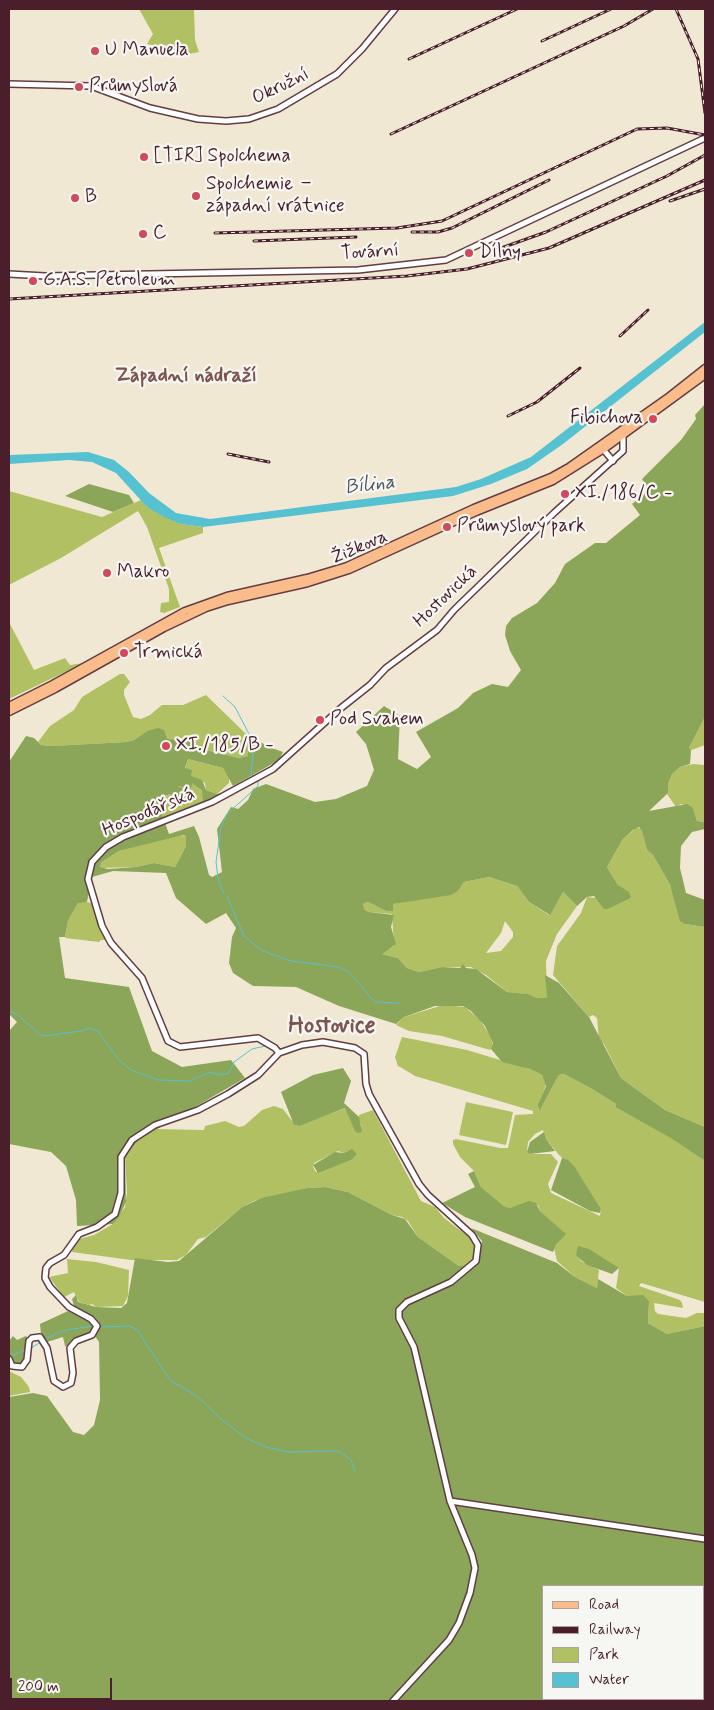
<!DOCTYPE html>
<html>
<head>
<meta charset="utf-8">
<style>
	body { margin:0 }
	#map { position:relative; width:714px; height:1710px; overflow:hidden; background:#f1e8d4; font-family:Mynerve,sans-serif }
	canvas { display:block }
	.frame { position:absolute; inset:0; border:10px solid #4a1f2b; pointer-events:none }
	.legend { position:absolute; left:542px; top:1585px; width:162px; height:115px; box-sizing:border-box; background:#f6f6f2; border:1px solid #b1a0a2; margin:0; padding:6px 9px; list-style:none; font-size:15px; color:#4a1f2b }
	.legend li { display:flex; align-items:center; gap:10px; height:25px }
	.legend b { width:25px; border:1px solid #b1a0a2 }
	.scale { position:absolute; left:10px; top:1678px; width:102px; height:22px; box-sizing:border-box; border:2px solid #4a1f2b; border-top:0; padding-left:6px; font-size:15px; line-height:18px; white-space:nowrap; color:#4a1f2b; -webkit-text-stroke:4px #f6f6f2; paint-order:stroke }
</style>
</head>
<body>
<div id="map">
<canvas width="714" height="1710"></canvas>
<div class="frame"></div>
<ul class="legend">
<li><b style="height:6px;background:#fabc8b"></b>Road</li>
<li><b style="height:6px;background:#4a1f2b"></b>Railway</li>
<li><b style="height:14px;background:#b0c063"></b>Park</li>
<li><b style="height:14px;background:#56c1d1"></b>Water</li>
</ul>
<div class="scale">200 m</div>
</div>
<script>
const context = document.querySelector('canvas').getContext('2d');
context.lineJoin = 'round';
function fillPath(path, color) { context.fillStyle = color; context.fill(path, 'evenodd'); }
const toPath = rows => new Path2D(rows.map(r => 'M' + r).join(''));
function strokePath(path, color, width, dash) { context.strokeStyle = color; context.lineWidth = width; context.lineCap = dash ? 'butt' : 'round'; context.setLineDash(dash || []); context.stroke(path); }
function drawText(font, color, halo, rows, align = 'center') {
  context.font = font + ' Mynerve,sans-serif'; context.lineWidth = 4.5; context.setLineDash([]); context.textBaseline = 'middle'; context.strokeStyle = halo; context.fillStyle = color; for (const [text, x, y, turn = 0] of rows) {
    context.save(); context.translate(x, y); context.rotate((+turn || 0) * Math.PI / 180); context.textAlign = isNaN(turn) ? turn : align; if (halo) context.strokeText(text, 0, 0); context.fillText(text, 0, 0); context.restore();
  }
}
const green = toPath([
	[139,9,194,9,195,40,199,52,189,54,147,44,153,34],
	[9,491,102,517,141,500,147,507,181,524,203,527,203,533,159,548,180,607,164,613,160,612,161,603,169,602,169,589,147,527,138,511,61,558,9,585],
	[9,622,34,670,65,658,70,665,84,663,9,699],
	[120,674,124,674,130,682,124,690,124,695,133,717,141,719,150,715,162,705,183,705,206,695,245,733,248,756,239,758,202,749,191,740,167,739,147,731,134,740,126,742,52,746,41,745,38,742,50,726,74,710,82,697],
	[705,717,705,745,689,751,689,748],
	[188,759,223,768,229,776,229,783,217,794,206,790,205,783,190,776,185,769],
	[693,764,705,765,705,822,697,821,693,808,681,804,676,807,667,794,668,784,672,774,680,767],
	[192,782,213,798,218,797,163,821,156,798,171,794,176,785],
	[637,827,642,830,647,850,653,855,670,885,685,924,705,927,705,1127,665,1110,621,1078,604,1044,599,1040,597,1018,593,1015,589,1017,553,975,557,946,581,913,587,897,596,898,607,909,631,898,618,885,607,867,623,839],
	[179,835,186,836,186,846,175,867,154,863,136,867,100,868,102,862,119,851],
	[489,877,517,886,529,902,549,915,563,892,577,906,557,934,546,961,547,998,537,998,527,994,507,992,486,975,471,967,442,967,419,972,407,968,398,958,382,954,381,952,394,946,392,914,369,912,365,910,363,904,368,902,386,911,393,904,458,891,464,882],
	[505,921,513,932,513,937,501,951,486,953,501,933],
	[82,901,91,903,107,940,101,940,99,942,65,938,68,921,78,903],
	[443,1005,465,1007,480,1020,491,1037,493,1046,490,1050,442,1036,409,1031,396,1025,404,1017],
	[402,1037,467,1050,530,1069,542,1075,546,1084,538,1108,539,1112,556,1080,559,1075,564,1074,592,1089,616,1104,615,1107,671,1137,705,1161,705,1302,641,1283,639,1286,680,1300,682,1303,683,1308,654,1303,655,1311,658,1314,686,1318,697,1313,705,1313,705,1326,667,1334,648,1323,649,1301,627,1296,616,1288,619,1268,579,1260,599,1270,597,1288,575,1277,557,1261,554,1248,565,1234,540,1211,538,1205,510,1208,504,1206,481,1187,474,1171,460,1157,453,1144,453,1140,456,1139,500,1148,508,1148,515,1115,533,1114,533,1111,415,1076,402,1068,398,1066,395,1057],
	[543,1130,546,1139,559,1155,577,1172,601,1209,600,1216,551,1193,548,1184,558,1162,551,1154,530,1154,527,1150,528,1142,535,1134],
	[466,1102,513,1112,506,1145,459,1135],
	[274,1106,283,1109,296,1126,346,1108,362,1127,359,1121,359,1115,373,1110,421,1201,435,1207,444,1218,473,1240,478,1251,476,1258,468,1266,459,1266,418,1237,408,1221,402,1217,392,1215,348,1192,325,1187,307,1188,254,1201,242,1207,206,1237,198,1239,186,1255,177,1260,131,1260,72,1252,73,1245,79,1239,94,1235,113,1224,125,1207,127,1193,125,1156,140,1139,154,1129,204,1130,205,1126,225,1121,239,1127,244,1126,262,1110],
	[338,1151,344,1153,348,1151,351,1160,316,1172,313,1167,314,1163],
	[67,1259,96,1262,129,1270,128,1296,123,1306,96,1307,92,1304,89,1305,79,1302,74,1292,64,1297,49,1277,68,1273],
	[9,1371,21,1377,29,1387,30,1392,9,1396]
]);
const forest = toPath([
	[705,404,705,717,689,748,691,751,690,764,680,767,672,774,668,784,668,793,649,811,687,804,693,808,697,821,705,822,705,829,692,832,681,846,680,868,686,893,705,900,705,927,685,924,680,921,670,885,653,855,647,850,642,831,639,827,633,830,623,839,607,867,618,885,629,892,631,898,608,909,604,909,594,896,587,897,577,906,563,892,550,915,529,902,517,886,489,877,464,882,458,891,451,895,393,904,393,911,386,911,368,902,363,904,365,910,369,912,394,915,391,927,396,944,382,954,398,958,407,968,419,972,442,967,460,968,463,964,466,968,476,969,507,992,528,994,537,998,547,998,545,975,559,983,589,1017,621,1078,665,1110,705,1127,705,1161,671,1138,615,1107,616,1104,592,1089,564,1074,559,1075,556,1080,539,1112,538,1105,546,1086,542,1075,530,1069,502,1062,491,1049,493,1043,485,1026,471,1011,463,1006,435,1006,404,1017,396,1024,339,1006,296,987,253,986,233,973,229,963,232,937,236,928,226,913,206,924,176,898,166,873,113,871,92,877,87,902,78,903,68,921,65,937,59,937,65,978,129,987,152,1051,182,1067,231,1060,245,1078,140,1139,125,1156,126,1202,119,1217,113,1224,77,1226,76,1200,66,1166,51,1152,9,1144,9,1031,17,1022,9,1014,9,762,26,736,34,738,41,745,52,746,126,742,134,740,147,731,158,728,164,730,167,739,191,740,202,749,239,758,248,756,245,733,269,747,283,752,279,760,233,786,223,768,188,759,185,768,192,770,191,776,202,780,206,790,217,794,221,793,218,797,203,802,202,790,192,783,191,788,178,786,189,794,188,803,171,794,156,798,169,834,194,826,199,837,209,875,212,877,222,872,217,829,231,807,238,809,248,800,253,789,266,784,315,802,336,799,367,786,374,770,366,744,356,732,384,706,400,716,398,759,417,769,431,757,416,732,458,708,473,693,492,684,508,687,521,670,510,651,505,635,506,626,512,618,537,603,555,583,565,564,595,543,606,543,640,515,632,504,649,490,642,479,681,440,696,419,695,415],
	[183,835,186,836,186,846,175,867,154,863,136,867,108,869,100,867,102,862,119,851],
	[89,484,129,495,134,503,113,512,65,496],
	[343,1068,351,1081,344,1103,359,1117,362,1132,358,1133,355,1131,345,1108,299,1126,294,1125,281,1092,313,1075],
	[544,1132,546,1139,555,1151,530,1154,527,1152,530,1142],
	[352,1149,357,1154,351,1160,318,1173,313,1165,335,1152,344,1153],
	[562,1158,568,1160,574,1166,601,1209,600,1213,590,1211,551,1190],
	[474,1171,481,1187,504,1206,510,1208,529,1201,536,1203,540,1211,566,1234,556,1245,553,1252,465,1217,442,1203,475,1187,468,1174],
	[325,1187,348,1192,392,1215,405,1219,418,1237,459,1266,468,1266,479,1257,482,1241,471,1228,557,1263,575,1277,597,1288,598,1279,627,1296,643,1295,649,1301,648,1323,667,1334,705,1326,705,1701,9,1701,9,1397,33,1393,47,1396,73,1432,84,1435,94,1425,100,1400,99,1342,95,1336,100,1326,94,1317,75,1309,72,1299,76,1295,78,1302,96,1307,121,1308,127,1303,135,1258,168,1262,179,1261,242,1207,262,1198,307,1188],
	[543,1586,703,1586,703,1699,543,1699],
	[578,1246,589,1249,619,1268,612,1274,587,1265,576,1255],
	[68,1311,91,1321,94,1329,86,1335,74,1338,68,1347,65,1346,63,1337,47,1342,41,1335,40,1324],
	[13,1336,17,1340,26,1336,28,1338,25,1361,18,1365,12,1363,9,1351,9,1341]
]);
const water = toPath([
	[705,322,705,332,696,339,563,444,527,469,491,484,453,496,203,527,181,524,164,517,147,507,116,473,92,462,69,460,9,464,9,455,88,452,114,460,129,472,149,493,176,513,210,519,456,487,481,479,531,457]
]);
const stream = toPath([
	[223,696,235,707,249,734,253,755,251,774,255,778],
	[224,894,218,878,216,862,221,827,227,814,258,786,258,780],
	[227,896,244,936,263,951,291,961,339,967,349,972,375,1002,400,1003],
	[9,1011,17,1014,39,1034,44,1036,81,1031,89,1028,99,1031,101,1036,120,1061,131,1070,158,1080,190,1081,210,1072,220,1075,229,1073,234,1062,252,1049,265,1046],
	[101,1327,130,1326,137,1330,170,1380,197,1396,221,1419,246,1438,266,1447,288,1452,339,1451,351,1460,355,1471],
	[46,1339,61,1331,92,1326],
	[31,1348,41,1342],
	[11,1356,25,1350]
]);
const minor = toPath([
	[9,84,91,86,150,108,198,119,226,121,249,119,278,109,337,74,362,49,395,9],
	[9,274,45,276,358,270,446,260,705,138],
	[602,448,613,461],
	[279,1053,275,1048,258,1038,180,1047,168,1041,142,978,111,943,102,926,88,879,92,862,106,847,123,837,212,802,273,769,341,708,370,685,386,668,437,630,454,610,555,512,623,451,623,435],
	[279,1053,302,1045,323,1042,355,1048,364,1054,366,1084,369,1094,419,1184,428,1195,472,1235,478,1245,476,1261,451,1282,407,1302,399,1310,399,1318,414,1347,450,1501,472,1555,475,1568,470,1593,459,1623,449,1640,393,1701],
	[9,1359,12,1366,22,1367,27,1360,29,1341,32,1338,40,1337,47,1348,54,1381,63,1387,71,1383,73,1373,70,1348,76,1341,92,1335,97,1326,91,1319,69,1307,50,1287,45,1278,46,1268,50,1263,64,1255,79,1234,97,1227,115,1214,121,1193,121,1157,132,1140,155,1125,198,1110,228,1094,258,1075,279,1053],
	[450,1501,705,1539]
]);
const major = toPath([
	[9,706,53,684,185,611,227,596,307,578,347,566,474,508,551,477,569,467,667,398,705,368],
	[9,712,55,689,164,628,206,608,228,601,308,583,349,570,476,512,553,481,604,449,705,375]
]);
const rail = toPath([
	[676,9,698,59,705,113],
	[542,41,611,9],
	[409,59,517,9],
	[391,134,624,26,653,9],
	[670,201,705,189],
	[412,232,438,232,452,228,549,180],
	[215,233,397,228,442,221,637,129,667,128,705,135],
	[254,241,356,237],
	[490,252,546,232,667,176,705,155],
	[9,299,407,276,467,269,549,248,705,180],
	[620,336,648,310],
	[508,416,537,402,580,368],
	[228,454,269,462]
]);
const markers = [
	[95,51,5,"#d1495b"],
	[79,87,5,"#d1495b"],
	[144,157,5,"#d1495b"],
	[196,196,5,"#d1495b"],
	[75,198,5,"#d1495b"],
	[143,234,5,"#d1495b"],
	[469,253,5,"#d1495b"],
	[33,281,5,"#d1495b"],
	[653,419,5,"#d1495b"],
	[565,494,5,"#d1495b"],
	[447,527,5,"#d1495b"],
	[107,573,5,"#d1495b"],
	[124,653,5,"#d1495b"],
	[320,720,5,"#d1495b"],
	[166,746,5,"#d1495b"]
];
const poiNames = [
	["U Manuela",105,51],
	["Průmyslová",89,87],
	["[TIR] Spolchema",154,157],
	["Spolchemie –",206,185],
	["západní vrátnice",206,207],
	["B",85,198],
	["C",153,234],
	["Dílny",479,253],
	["G.A.S. Petroleum",43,281],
	["Fibichova",643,419,"right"],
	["XI./186/C -",575,494],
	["Průmyslový park",457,527],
	["Makro",117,573],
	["Trmická",134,653],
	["Pod Svahem",330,720],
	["XI./185/B -",176,746]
];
const streetNames = [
	["Okružní",281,87,-26],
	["Tovární",370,253,-3],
	["Žižkova",360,548,-23],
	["Hostovická",446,597,-44],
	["Hospodářská",149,813,-23]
];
const neighbourhoodNames = [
	["Západní nádraží",186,377]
];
const waterNames = [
	["Bílina",370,486,-7]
];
const districtNames = [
	["Hostovice",332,1027]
];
fillPath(green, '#b0c063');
fillPath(forest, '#8ca659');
fillPath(water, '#56c1d1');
strokePath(stream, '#56c1d1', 1);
strokePath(minor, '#633d44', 8);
strokePath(major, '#633d44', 9);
strokePath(minor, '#fff', 5);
strokePath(major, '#fabc8b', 6);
strokePath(rail, '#4a1f2b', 3);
strokePath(rail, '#f6f6f2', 1, [4]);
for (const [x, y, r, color] of markers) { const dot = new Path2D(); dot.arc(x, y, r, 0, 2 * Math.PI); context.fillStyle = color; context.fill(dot); strokePath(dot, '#f6f6f2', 2); }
drawText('19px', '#4a1f2b', '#f6f6f2', poiNames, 'left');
drawText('19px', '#4a1f2b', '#f6f6f2', streetNames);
drawText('bold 20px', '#7d5450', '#f6f6f2', neighbourhoodNames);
drawText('italic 20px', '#4e5865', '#f6f6f2', waterNames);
drawText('bold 24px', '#7d5450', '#f6f6f2', districtNames);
</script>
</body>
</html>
